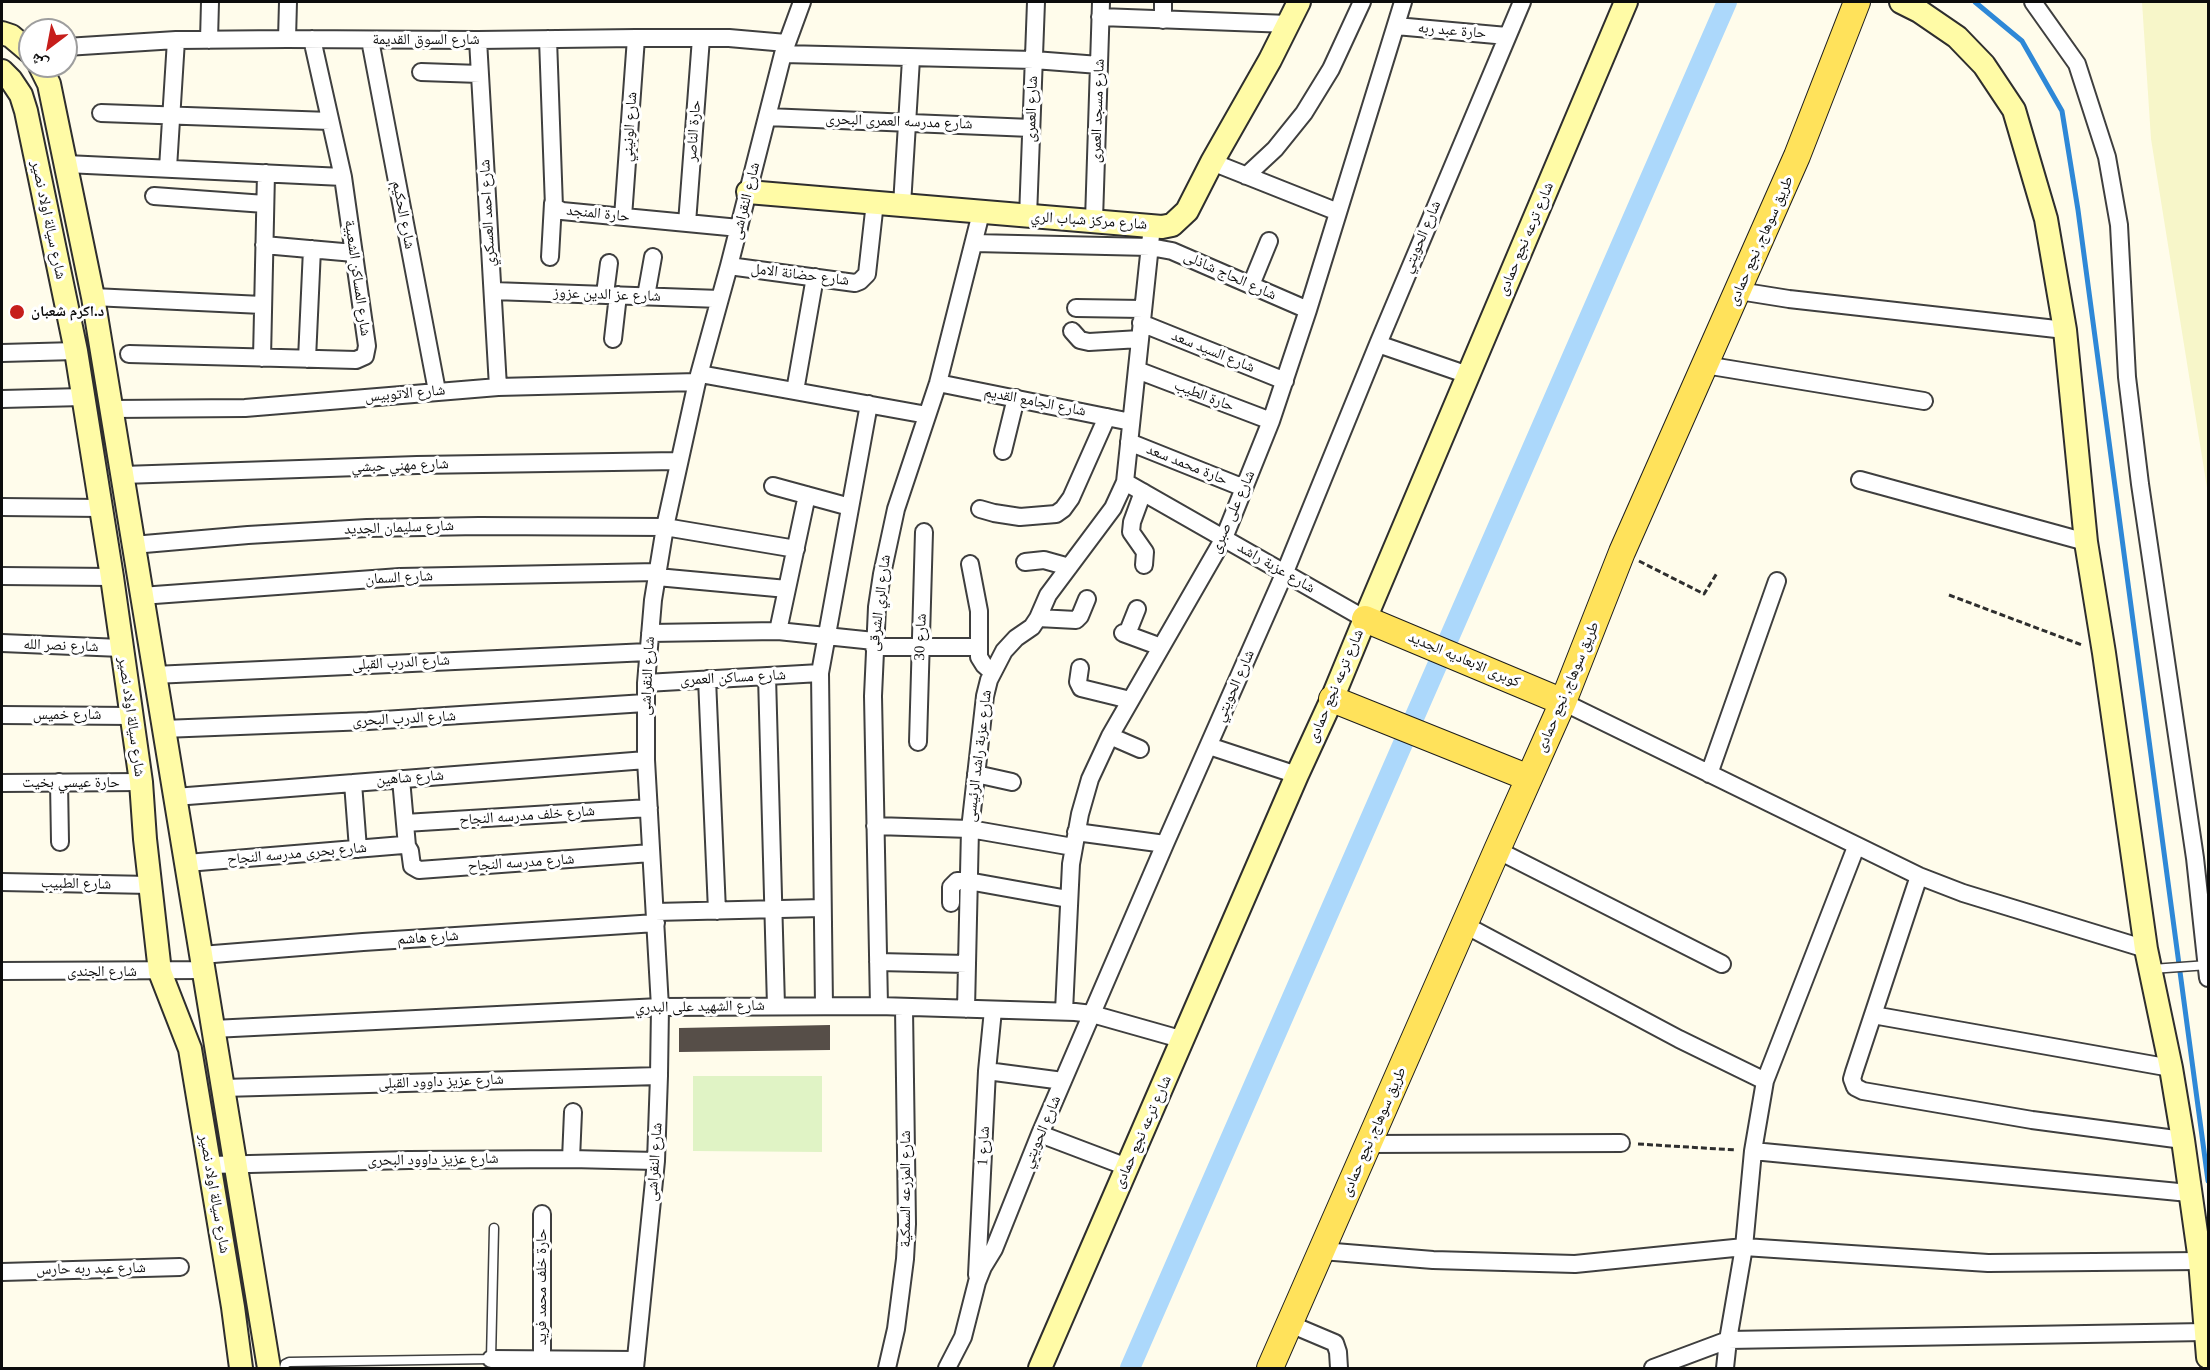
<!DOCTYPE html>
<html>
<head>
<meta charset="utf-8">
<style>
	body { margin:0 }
	#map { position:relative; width:2210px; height:1370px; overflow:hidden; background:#fffceb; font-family:"Times New Roman","Noto Naskh Arabic",serif }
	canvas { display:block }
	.frame { position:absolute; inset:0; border:3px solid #0c0c0c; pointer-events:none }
	.north { position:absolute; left:18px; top:18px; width:60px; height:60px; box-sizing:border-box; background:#fff; border:2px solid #9e9e9e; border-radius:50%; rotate:212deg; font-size:16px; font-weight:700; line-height:24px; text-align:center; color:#0c0c0c }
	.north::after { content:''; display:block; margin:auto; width:21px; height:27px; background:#c61e1b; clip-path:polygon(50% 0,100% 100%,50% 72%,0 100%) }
</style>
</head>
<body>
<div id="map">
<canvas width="2210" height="1370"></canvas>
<div class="frame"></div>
<div class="north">ش</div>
</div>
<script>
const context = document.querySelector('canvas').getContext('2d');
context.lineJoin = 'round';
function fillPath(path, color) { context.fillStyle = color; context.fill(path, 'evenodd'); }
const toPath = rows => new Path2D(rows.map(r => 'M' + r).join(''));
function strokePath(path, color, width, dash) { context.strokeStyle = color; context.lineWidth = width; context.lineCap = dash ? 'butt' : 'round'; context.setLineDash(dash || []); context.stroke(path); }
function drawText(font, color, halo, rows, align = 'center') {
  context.font = font + ' "Times New Roman","Noto Naskh Arabic",serif'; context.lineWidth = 6; context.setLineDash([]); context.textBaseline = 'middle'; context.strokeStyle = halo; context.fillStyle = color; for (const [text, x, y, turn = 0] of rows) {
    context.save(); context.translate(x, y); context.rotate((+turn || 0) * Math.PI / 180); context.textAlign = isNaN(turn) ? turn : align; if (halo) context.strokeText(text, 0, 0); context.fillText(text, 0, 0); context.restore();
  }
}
const farmland = toPath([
	[2142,2,2208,2,2208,494,2151,139]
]);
const pitch = toPath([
	[693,1076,822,1076,822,1152,693,1151]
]);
const stream = toPath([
	[1975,2,2022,41,2062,111,2078,210,2208,1181]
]);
const canal = toPath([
	[1130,1368,1727,2]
]);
const building = toPath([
	[830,1025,830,1050,679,1052,679,1028]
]);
const path = toPath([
	[1639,561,1704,594,1717,573],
	[1949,595,2082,645],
	[1638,1144,1736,1150]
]);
const lane = toPath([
	[2152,969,2208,965],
	[284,1368,285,1364,289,1362,491,1359,494,1228]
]);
const street = toPath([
	[1163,2,1163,20],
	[2033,2,2077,64,2107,157,2119,225,2127,377,2140,484,2195,858,2208,978],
	[1100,17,1289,24],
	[1396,26,1507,36],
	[287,39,288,2],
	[548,39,554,207,562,211,739,228],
	[209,40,210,2],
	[370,40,437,391],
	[478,40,498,387],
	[66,47,176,40,287,39,478,40,636,38,729,38,786,43],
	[783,54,1034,60,1099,65],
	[421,72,480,74],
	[101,113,330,121],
	[767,117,1031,128],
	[1212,162,1338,212],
	[66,164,343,177],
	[168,168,176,40],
	[1246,176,1275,149,1304,113,1331,69,1362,2],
	[154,196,265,204],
	[902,205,911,59],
	[623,217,636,38],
	[1028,217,1036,2],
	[1094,220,1101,2],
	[687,223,701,38],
	[974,243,1150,247,1172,251,1308,310],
	[264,245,354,253],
	[550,257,553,203],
	[729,266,855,283,860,281,867,274,875,202],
	[1251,285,1269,241],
	[493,291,720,299],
	[1739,291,1789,299,2065,330],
	[605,294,609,263],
	[646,296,653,257],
	[93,297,262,305],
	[1076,308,1143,309],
	[1141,323,1285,381],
	[1072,331,1080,340,1089,342,1140,339],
	[613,339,618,295],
	[1378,344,1468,375],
	[2,353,76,351],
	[129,354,356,360,365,356,367,346,343,177,312,39],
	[262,358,266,173],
	[307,359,312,249],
	[1705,365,1924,401],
	[1137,370,1271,421],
	[700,374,927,415],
	[938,383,1131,422],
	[795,391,815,277],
	[2,399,83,397],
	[112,409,245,408,498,387,697,382],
	[1129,442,1244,488],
	[1003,451,1016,398],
	[123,475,417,465,678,461],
	[1860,480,2086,542],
	[1125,482,1365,619],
	[773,486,850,507],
	[1143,492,1132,522,1131,532,1145,552,1144,565],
	[2,507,101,508],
	[980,509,994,513,1020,517,1056,514,1063,509,1071,498,1107,417],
	[133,545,248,535,367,528,479,526,665,527,796,549],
	[1025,562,1044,560,1069,567],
	[970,564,979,611,979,657,984,665,992,672],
	[2,576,112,577],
	[657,577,787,589],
	[141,596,400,577,658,572],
	[1038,618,1076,620,1080,616,1087,599],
	[778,631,807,495],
	[650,633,778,631,874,641],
	[1123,633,1161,647],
	[1127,634,1137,609],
	[2,643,121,648],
	[874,647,979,647],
	[1080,668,1078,682,1081,688,1130,700],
	[154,675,648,652],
	[767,676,776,1006],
	[707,679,717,911],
	[646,683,820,673],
	[1563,702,1919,876,1963,893,2146,949],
	[2,715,132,716],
	[163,729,368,721,645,703],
	[1110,736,1140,749],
	[918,742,924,532],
	[1209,746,1297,775],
	[976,774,1012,782],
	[1709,774,1777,581],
	[401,779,407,846,410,851,412,866,419,870,651,853],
	[59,782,60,842],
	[2,783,141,782],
	[353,783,358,849],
	[175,797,646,760],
	[405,823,649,808],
	[875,826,970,829,1073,847],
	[1076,832,1165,844],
	[1856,847,1765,1081,1753,1151,1744,1247,1728,1340,2205,1332],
	[1497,850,1722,964],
	[187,863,403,845,407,846],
	[1919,876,1854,1072,1852,1079,1855,1087,1863,1091,2032,1120,2183,1140],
	[2,882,150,885],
	[951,903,951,887,957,881,968,881,1068,899],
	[655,912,822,908],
	[1465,925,1679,1039,1765,1081],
	[201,955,363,942,656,923],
	[878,962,967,964],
	[2,971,203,970],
	[824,1006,820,673,869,404],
	[879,1006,873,696,877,607,882,574,896,509,938,383,981,213],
	[966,1009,970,829,985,696,989,680,1004,651,1016,638,1032,627,1038,618,1048,595,1113,508,1125,482,1152,226],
	[1064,1011,1071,864,1080,814,1090,779,1110,736,1224,538,1271,421,1308,310,1403,2],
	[1873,1015,2171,1068],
	[213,1029,660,1007,879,1006,1075,1012,1092,1014,1184,1040],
	[987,1071,1063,1081],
	[223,1088,659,1076],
	[1040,1134,1127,1167],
	[1368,1144,1621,1143],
	[1753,1151,2189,1193],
	[571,1159,573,1112],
	[210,1165,409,1160,571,1159,656,1161],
	[1322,1251,1433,1260,1575,1264,1744,1247,1988,1263,2200,1261],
	[2,1272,180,1267],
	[977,1275,987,1071,993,1010],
	[1290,1324,1335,1343,1338,1352,1339,1368],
	[491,1359,636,1360],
	[542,1360,542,1214],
	[635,1368,656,1161,659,1076,660,1007,646,760,646,683,653,600,665,527,697,382,729,266,783,54,802,2],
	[887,1368,896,1329,905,1259,907,1224,904,1008],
	[947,1368,963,1337,977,1282,983,1267,994,1249,1040,1134,1165,844,1285,572,1378,344,1522,2],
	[1653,1368,1728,1340,1725,1368]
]);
const secondary = toPath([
	[1901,2,1919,11,1957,37,1984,65,2014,110,2046,219,2065,330,2086,542,2104,653,2146,949,2171,1068,2183,1140,2200,1261,2208,1357],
	[2,33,11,36,30,52],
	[40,66,49,84,93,297,269,1368],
	[2,71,11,80,21,95,26,111,76,351,112,577,141,782,145,839,160,972,190,1049,233,1307,241,1368],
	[748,192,1162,227,1172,225,1187,211,1212,162,1270,60,1299,2],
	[1040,1368,1297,775,1332,699,1365,619,1626,2]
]);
const primary = toPath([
	[1365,619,1563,702],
	[1332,699,1529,778],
	[1270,1368,1497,850,1563,702,1622,552,1797,156,1857,2]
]);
const markers = [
	[17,312,8,"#c61e1b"]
];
const streetNames = [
	["حارة عبد ربه",1452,31,5],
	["شارع السوق القديمة",426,40],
	["شارع العمرى",1032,109,-88],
	["شارع مسجد العمرى",1098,111,-88],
	["شارع مدرسه العمرى البحرى",899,122,2],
	["شارع الونيني",630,127,-86],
	["حارة الناصر",694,131,-86],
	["شارع النقراشى",746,201,-76],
	["شارع احمد العسكري",488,213,-93],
	["حارة المنجد",598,214,6],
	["شارع الحكيم",403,215,79],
	["شارع سيالة اولاد نصير",48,220,78],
	["شارع مركز شباب الري",1089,221,4],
	["شارع الحويتي",1422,237,-67],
	["شارع ترعه نجع حمادى",1526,239,-67],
	["طريق سوهاج, نجع حمادى",1761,241,-66],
	["شارع حضانة الامل",800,275,7],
	["شارع الحاج شاذلى",1230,276,24],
	["شارع المساكن الشعبية",357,278,82],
	["شارع عز الدين عزوز",607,295,2],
	["شارع السيد سعد",1213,352,22],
	["شارع الاتوبيس",405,394,-5],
	["حارة الطيب",1204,396,21],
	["شارع الجامع القديم",1035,402,11],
	["حارة محمد سعد",1187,465,22],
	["شارع مهني حبشي",400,466,-2],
	["شارع على صبرى",1233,512,-66],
	["شارع سليمان الجديد",399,528,-2],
	["شارع عزبة راشد",1276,568,30],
	["شارع السمان",399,578,-3],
	["شارع الري الشرقى",880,603,-83],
	["شارع 30",921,637,-88],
	["شارع نصر الله",61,646,2],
	["كوبرى الابعاديه الجديد",1464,660,23],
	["شارع الدرب القبلى",401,663,-3],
	["شارع النقراشى",648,676,-87],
	["شارع مساكن العمرى",733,678,-3],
	["شارع الحويتي",1235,686,-66],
	["شارع ترعه نجع حمادى",1336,686,-67],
	["طريق سوهاج, نجع حمادى",1568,687,-67],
	["شارع خميس",67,715],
	["شارع سيالة اولاد نصير",131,717,82],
	["شارع الدرب البحرى",404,719,-3],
	["شارع عزبة راشد الرئيسى",979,756,-83],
	["شارع شاهين",410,778,-4],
	["حارة عيسي بخيت",71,783],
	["شارع خلف مدرسه النجاح",527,816,-4],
	["شارع بحرى مدرسه النجاح",297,854,-5],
	["شارع مدرسه النجاح",521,863,-4],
	["شارع الطبيب",76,884,1],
	["شارع هاشم",428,938,-4],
	["شارع الجندى",102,972],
	["شارع الشهيد على البدري",700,1007,-1],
	["شارع عزيز داوود القبلى",441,1082,-2],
	["شارع الحويتي",1042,1132,-67],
	["شارع ترعه نجع حمادى",1143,1132,-66],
	["طريق سوهاج, نجع حمادى",1374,1132,-66],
	["شارع 1",984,1146,-87],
	["شارع عزيز داوود البحرى",433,1160,-1],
	["شارع النقراشى",655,1162,-86],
	["شارع المزرعه السمكية",906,1189,-90],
	["شارع سيالة اولاد نصير",214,1194,80],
	["شارع عبد ربه حارس",91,1269,-1],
	["حارة خلف محمد فريد",542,1287,-90]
];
const poiNames = [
	["د.اكرم شعبان",31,312]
];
fillPath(farmland, '#f7f6c9');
fillPath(pitch, '#e0f3c5');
strokePath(stream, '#2e88d7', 5);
strokePath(canal, '#acd8fb', 20);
fillPath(building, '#564e48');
strokePath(lane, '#3f3f3f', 11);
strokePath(street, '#3f3f3f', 20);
strokePath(secondary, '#2e2e2e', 26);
strokePath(primary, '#1d1d1d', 28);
strokePath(path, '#2e2e2e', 3, [6, 3]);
strokePath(lane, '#fff', 8);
strokePath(street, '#fff', 16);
strokePath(secondary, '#fffba6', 22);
strokePath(primary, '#ffe25b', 26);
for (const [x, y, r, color] of markers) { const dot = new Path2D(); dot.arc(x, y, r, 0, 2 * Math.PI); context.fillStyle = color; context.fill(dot); strokePath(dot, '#fff', 2); }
drawText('15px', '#0c0c0c', '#fff', streetNames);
drawText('bold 15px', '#0c0c0c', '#fff', poiNames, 'left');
</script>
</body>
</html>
